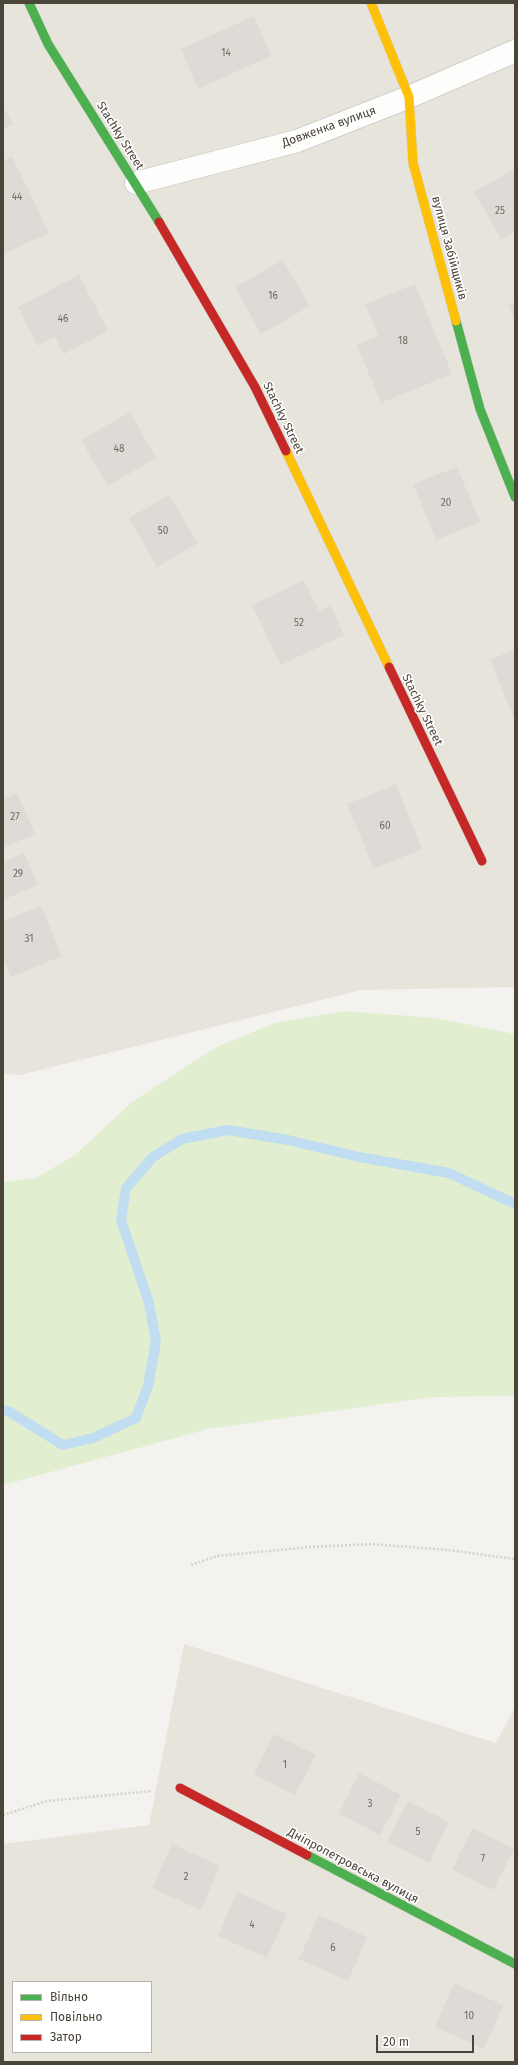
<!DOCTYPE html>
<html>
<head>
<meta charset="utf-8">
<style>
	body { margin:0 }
	#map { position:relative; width:518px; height:2065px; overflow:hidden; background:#f4f2ee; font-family:"Fira Sans",sans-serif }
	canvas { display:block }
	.frame { position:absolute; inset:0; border:4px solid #4b4439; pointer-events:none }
	.legend { position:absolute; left:12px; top:1981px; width:140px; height:72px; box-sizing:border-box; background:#fff; border:1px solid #b7b4b0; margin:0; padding:5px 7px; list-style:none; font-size:12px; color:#4b4439 }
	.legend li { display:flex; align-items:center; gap:8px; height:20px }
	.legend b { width:20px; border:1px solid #b7b4b0 }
	.scale { position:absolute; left:376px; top:2035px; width:98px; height:18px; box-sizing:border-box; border:2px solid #4b4439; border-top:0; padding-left:5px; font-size:12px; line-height:14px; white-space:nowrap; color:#4b4439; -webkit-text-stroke:3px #fff; paint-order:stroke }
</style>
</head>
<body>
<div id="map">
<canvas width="518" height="2065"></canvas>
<div class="frame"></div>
<ul class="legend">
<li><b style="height:5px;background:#4caf50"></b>Вільно</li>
<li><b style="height:5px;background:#ffc107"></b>Повільно</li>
<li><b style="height:5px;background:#c62828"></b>Затор</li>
</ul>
<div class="scale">20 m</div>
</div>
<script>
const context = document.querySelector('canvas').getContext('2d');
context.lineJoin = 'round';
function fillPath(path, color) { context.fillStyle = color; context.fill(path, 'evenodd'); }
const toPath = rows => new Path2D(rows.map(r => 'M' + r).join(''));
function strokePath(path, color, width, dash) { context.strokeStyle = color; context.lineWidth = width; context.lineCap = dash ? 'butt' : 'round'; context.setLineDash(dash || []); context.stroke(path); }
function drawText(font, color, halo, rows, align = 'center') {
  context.font = font + ' "Fira Sans",sans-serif'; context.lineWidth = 3; context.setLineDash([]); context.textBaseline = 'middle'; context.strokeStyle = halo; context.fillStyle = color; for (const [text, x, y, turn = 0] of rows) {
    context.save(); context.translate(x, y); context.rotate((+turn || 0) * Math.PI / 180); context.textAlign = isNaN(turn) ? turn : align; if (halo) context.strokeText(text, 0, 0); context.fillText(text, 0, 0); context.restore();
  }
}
const residential = toPath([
	[3,3,515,3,515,987,361,990,20,1075,3,1074],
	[184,1644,496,1743,515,1707,515,2062,3,2062,3,1844,149,1825],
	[13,1982,151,1982,151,2052,13,2052]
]);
const green = toPath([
	[344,1011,436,1018,515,1034,515,1396,432,1397,208,1429,3,1485,3,1182,36,1178,75,1155,132,1102,216,1047,275,1023]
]);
const stream = toPath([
	[3,1411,8,1411,63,1445,93,1438,136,1418,148,1386,156,1342,149,1303,121,1220,126,1188,153,1157,182,1139,228,1130,288,1140,359,1157,449,1173,515,1204]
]);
const building = toPath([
	[254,16,271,56,198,89,181,49],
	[3,107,13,124,3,130],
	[12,156,49,233,3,254,3,161],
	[515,169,515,231,501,239,474,192],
	[283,260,310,306,261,334,235,287],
	[79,275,108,331,64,354,55,337,38,346,18,307],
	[415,284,452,374,381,403,357,345,378,336,365,304],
	[515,302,515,322,508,304],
	[130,412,156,458,108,486,81,440],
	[457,467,480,522,436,540,413,484],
	[169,495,198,543,157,567,129,518],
	[303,580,319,611,330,605,344,635,281,665,252,605],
	[515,649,515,718,514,718,490,660],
	[396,784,422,849,374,869,347,804],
	[17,793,35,834,3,848,3,799],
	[24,853,38,885,3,900,3,862],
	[41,906,62,956,11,977,3,957,3,921],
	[274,1734,316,1755,295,1795,254,1774],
	[359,1773,401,1795,380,1835,339,1814],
	[408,1801,449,1822,429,1863,387,1842],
	[473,1828,514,1849,493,1890,452,1869],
	[172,1844,220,1866,201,1910,152,1888],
	[237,1892,287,1914,267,1958,218,1936],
	[319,1915,367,1937,348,1981,299,1959],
	[454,1983,503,2005,484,2049,435,2027]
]);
const path = toPath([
	[191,1565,217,1556,310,1547,371,1544,448,1550,515,1559],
	[3,1815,47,1801,152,1791]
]);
const street = toPath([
	[136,183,297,141,409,97,515,51]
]);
const fast = toPath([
	[29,3,48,44,159,222],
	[456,321,480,409,515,497],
	[307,1855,515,1964]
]);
const slow = toPath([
	[371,3,409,97,413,163,456,321],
	[286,451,389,667]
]);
const jam = toPath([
	[159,222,255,387,286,451],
	[389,667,482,861],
	[180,1788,307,1855]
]);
const numberNames = [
	["14",226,53],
	["44",17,197],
	["25",500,211],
	["16",273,296],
	["46",63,319],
	["18",403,341],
	["48",119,449],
	["20",446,503],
	["50",163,531],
	["52",299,623],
	["27",15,817],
	["60",385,826],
	["29",18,874],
	["31",29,939],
	["1",285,1765],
	["3",370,1804],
	["5",418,1832],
	["7",483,1859],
	["2",186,1877],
	["4",252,1925],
	["6",333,1948],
	["10",469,2016]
];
const streetNames = [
	["Довженка вулиця",329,127,-20],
	["Stachky Street",120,136,58],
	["вулиця Забійщиків",449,248,75],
	["Stachky Street",283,418,64],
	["Stachky Street",422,710,64],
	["Дніпропетровська вулиця",353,1866,28]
];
fillPath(residential, '#e7e4dc');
fillPath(green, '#e1eecf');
strokePath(stream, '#c0ddf1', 10);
fillPath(building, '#dedbd6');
strokePath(street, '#d2d0cb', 24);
strokePath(fast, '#d3cfc5', 10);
strokePath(slow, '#d3cfc5', 10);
strokePath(jam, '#d3cfc5', 10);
strokePath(path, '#d3d2cc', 2.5, [2, 2]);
strokePath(street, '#fdfdfc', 22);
strokePath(fast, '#4caf50', 9);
strokePath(slow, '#ffc107', 9);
strokePath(jam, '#c62828', 9);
drawText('10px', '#706a61', null, numberNames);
drawText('12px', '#4b4439', '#fff', streetNames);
</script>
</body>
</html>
